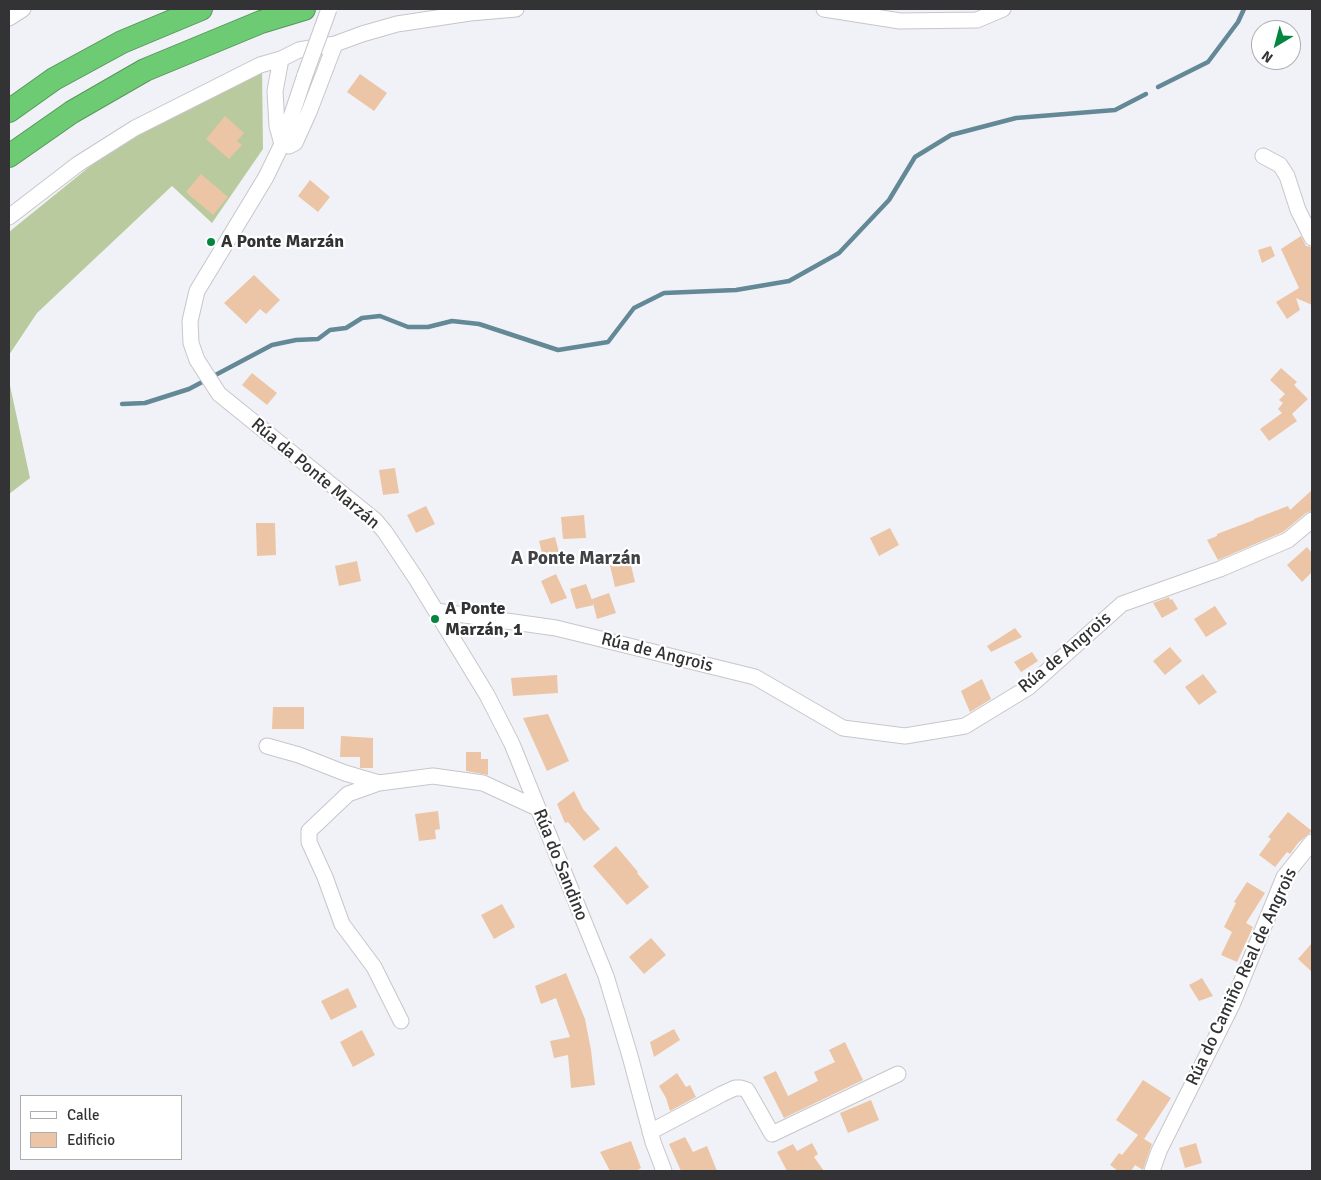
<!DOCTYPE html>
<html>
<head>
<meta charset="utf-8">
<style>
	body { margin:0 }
	#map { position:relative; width:1321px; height:1180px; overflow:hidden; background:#f1f2f7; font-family:Signika,sans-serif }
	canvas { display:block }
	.frame { position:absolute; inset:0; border:10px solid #333335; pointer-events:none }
	.legend { position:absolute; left:20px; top:1095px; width:162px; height:65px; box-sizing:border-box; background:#fff; border:1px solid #adadae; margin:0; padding:6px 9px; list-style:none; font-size:15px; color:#333335 }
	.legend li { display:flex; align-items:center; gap:10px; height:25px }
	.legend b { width:25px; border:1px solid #adadae }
	.north { position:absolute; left:1251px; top:20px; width:50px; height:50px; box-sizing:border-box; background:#fff; border:1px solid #adadae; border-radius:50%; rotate:217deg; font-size:14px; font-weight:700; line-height:20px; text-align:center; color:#333335 }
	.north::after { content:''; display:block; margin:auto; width:18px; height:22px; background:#048641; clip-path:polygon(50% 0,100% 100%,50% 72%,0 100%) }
</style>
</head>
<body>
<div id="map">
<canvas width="1321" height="1180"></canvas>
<div class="frame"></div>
<ul class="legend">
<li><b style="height:6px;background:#fff"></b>Calle</li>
<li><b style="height:14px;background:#ebc5a5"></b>Edificio</li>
</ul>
<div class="north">N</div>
</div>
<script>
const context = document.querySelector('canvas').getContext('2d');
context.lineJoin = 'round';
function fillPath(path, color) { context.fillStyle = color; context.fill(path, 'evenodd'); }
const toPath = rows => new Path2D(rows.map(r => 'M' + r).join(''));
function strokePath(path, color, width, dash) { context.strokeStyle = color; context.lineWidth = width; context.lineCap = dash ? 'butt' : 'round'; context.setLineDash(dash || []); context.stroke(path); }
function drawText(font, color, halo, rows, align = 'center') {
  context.font = font + ' Signika,sans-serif'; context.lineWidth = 4.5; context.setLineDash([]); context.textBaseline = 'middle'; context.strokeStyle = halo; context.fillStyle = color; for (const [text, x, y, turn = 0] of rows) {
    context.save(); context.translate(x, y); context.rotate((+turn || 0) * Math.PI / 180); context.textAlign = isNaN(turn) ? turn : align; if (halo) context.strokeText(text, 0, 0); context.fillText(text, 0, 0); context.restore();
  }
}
const forest = toPath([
	[262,68,263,149,212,223,172,186,37,313,9,355,9,232,131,133],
	[9,381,30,478,9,494]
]);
const stream = toPath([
	[1158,87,1208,62,1238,22,1244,9],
	[122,404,145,403,189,389,272,345,296,340,318,339,330,330,346,328,362,318,380,316,408,327,428,327,452,321,479,324,558,350,608,342,634,308,664,293,736,290,789,281,839,253,889,200,915,157,951,135,1016,118,1115,110,1146,94]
]);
const building = toPath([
	[360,74,387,93,374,111,347,92],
	[225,116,244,133,237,141,242,145,229,159,206,139],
	[201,174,228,197,213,215,186,192],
	[310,180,330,197,318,212,298,196],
	[1301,236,1306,246,1312,247,1312,305,1296,298,1300,310,1287,319,1276,302,1299,288,1281,249],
	[1271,246,1275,256,1262,263,1258,250],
	[254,275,280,300,266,314,260,309,246,324,224,303],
	[1281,368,1297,382,1294,385,1308,399,1292,414,1297,421,1269,441,1260,429,1282,413,1278,409,1283,403,1279,400,1285,394,1270,380],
	[252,373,277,393,267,405,242,385],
	[395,468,399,493,383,495,379,470],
	[1312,490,1312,511,1306,513,1283,532,1218,560,1207,540,1217,536,1217,534,1254,520,1254,519,1288,506,1290,510],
	[426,506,435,524,416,533,407,515],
	[584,515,586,538,563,539,561,517],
	[256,523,275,523,276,555,257,556],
	[890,528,899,545,879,556,870,538],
	[555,537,561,560,545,565,539,541],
	[1307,547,1312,553,1312,572,1302,582,1287,565],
	[628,553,635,582,615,587,608,557],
	[357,561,361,581,339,586,335,566],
	[556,574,567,598,551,604,541,581],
	[586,584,594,605,576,609,570,589],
	[609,593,616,613,597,619,592,599],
	[1169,597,1170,600,1172,599,1178,609,1162,618,1153,603],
	[1215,606,1227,624,1206,637,1194,619],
	[1015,628,1022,637,991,652,987,646],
	[1170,647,1182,661,1165,675,1153,661],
	[1032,652,1038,661,1021,672,1014,662],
	[1203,674,1217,692,1199,705,1185,687],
	[557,675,558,693,513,696,511,678],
	[982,679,991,699,970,712,961,691],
	[273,707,304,707,304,729,272,729],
	[548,714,569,761,547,771,523,718],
	[341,736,373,738,373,768,360,768,360,757,340,757],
	[466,752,481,752,481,759,488,759,488,775,466,771],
	[574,791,583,809,600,829,584,841,568,822,565,823,557,804],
	[438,811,440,829,435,830,436,839,419,841,415,814],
	[1288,812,1312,831,1298,843,1290,854,1287,852,1275,867,1259,855,1271,839,1268,837],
	[616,846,638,872,637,873,649,887,627,905,593,866],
	[1247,882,1265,893,1246,923,1253,927,1237,962,1221,955,1232,932,1224,927,1236,903,1234,902],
	[502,904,515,927,494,939,481,915],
	[651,938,666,955,644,974,629,957],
	[1312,943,1312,972,1298,959],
	[566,973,585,1019,591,1050,595,1085,571,1088,568,1055,554,1058,550,1041,570,1037,556,998,541,1004,535,986],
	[1202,978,1213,996,1199,1001,1189,985],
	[348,988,357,1007,331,1020,321,1001],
	[674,1029,680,1040,654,1057,650,1042],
	[362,1030,375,1055,353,1067,340,1042],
	[845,1042,863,1080,784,1118,763,1077,776,1071,788,1096,818,1081,814,1072,835,1062,829,1050],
	[677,1073,686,1087,690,1085,696,1097,670,1111,666,1098,659,1086],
	[1143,1080,1171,1098,1144,1139,1116,1120],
	[871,1100,879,1120,848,1133,840,1113],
	[1138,1135,1152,1144,1143,1170,1135,1165,1131,1171,1118,1171,1110,1165,1119,1153,1122,1155],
	[685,1137,693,1152,707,1146,717,1171,681,1171,669,1144],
	[631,1141,641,1168,636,1171,610,1171,600,1152],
	[812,1143,818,1154,814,1157,824,1171,787,1171,777,1152,793,1144,797,1151],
	[1196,1143,1202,1163,1185,1168,1179,1148]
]);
const minor = toPath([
	[824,9,900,21,977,20,1003,9],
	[9,18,23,9],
	[305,75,282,144,266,177,197,291,190,321,191,343,197,360,219,394,375,520,385,532,417,580,487,695,512,744,606,976,630,1056,653,1142,664,1171],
	[282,144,277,126,275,91,281,59,299,50,335,44,362,34,397,24,470,13,516,9],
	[282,144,289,146,295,143,309,112,335,44],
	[1263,156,1280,165,1287,176,1298,210,1312,238],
	[9,217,78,164,135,128,260,65,281,59],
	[436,611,556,628,755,677,843,728,905,736,965,726,1029,687,1122,604,1220,569,1288,540,1312,520],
	[267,746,299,755,345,773,379,783],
	[401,1021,374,967,342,924,325,877,309,842,309,831,348,794,379,783,433,776,483,783,537,808],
	[650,1132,722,1094,735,1088,741,1088,747,1090,772,1134,898,1074],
	[1152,1171,1159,1151,1232,1005,1284,877,1312,842]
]);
const highway = toPath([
	[9,111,54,79,122,42,201,9],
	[9,156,72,112,145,70,261,22,304,9]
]);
const minorBridge = toPath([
	[305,75,329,9]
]);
const markers = [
	[211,242,5,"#048641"],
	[435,619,5,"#048641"]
];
const poiNames = [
	["A Ponte Marzán",221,242],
	["A Ponte",445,609],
	["Marzán, 1",445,630]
];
const streetNames = [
	["Rúa da Ponte Marzán",315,474,40],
	["Rúa de Angrois",657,653,14],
	["Rúa de Angrois",1065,653,-40],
	["Rúa do Sandino",560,865,68],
	["Rúa do Camiño Real de Angrois",1242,977,-65]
];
const neighbourhoodNames = [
	["A Ponte Marzán",576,559]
];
fillPath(forest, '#baca9f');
strokePath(stream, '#638896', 4.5);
fillPath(building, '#ebc5a5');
strokePath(minor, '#c6c6cb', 17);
strokePath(highway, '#59965d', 24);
strokePath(minor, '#fff', 15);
strokePath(highway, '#6dcb73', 22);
strokePath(minorBridge, '#c6c6cb', 17, []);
strokePath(minorBridge, '#fff', 15);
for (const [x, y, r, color] of markers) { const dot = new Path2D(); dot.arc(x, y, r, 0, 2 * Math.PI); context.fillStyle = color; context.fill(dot); strokePath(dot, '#fff', 2); }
drawText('bold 18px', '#333335', '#fff', poiNames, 'left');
drawText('18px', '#333335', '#fff', streetNames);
drawText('bold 19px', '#414246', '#fff', neighbourhoodNames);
</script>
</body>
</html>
